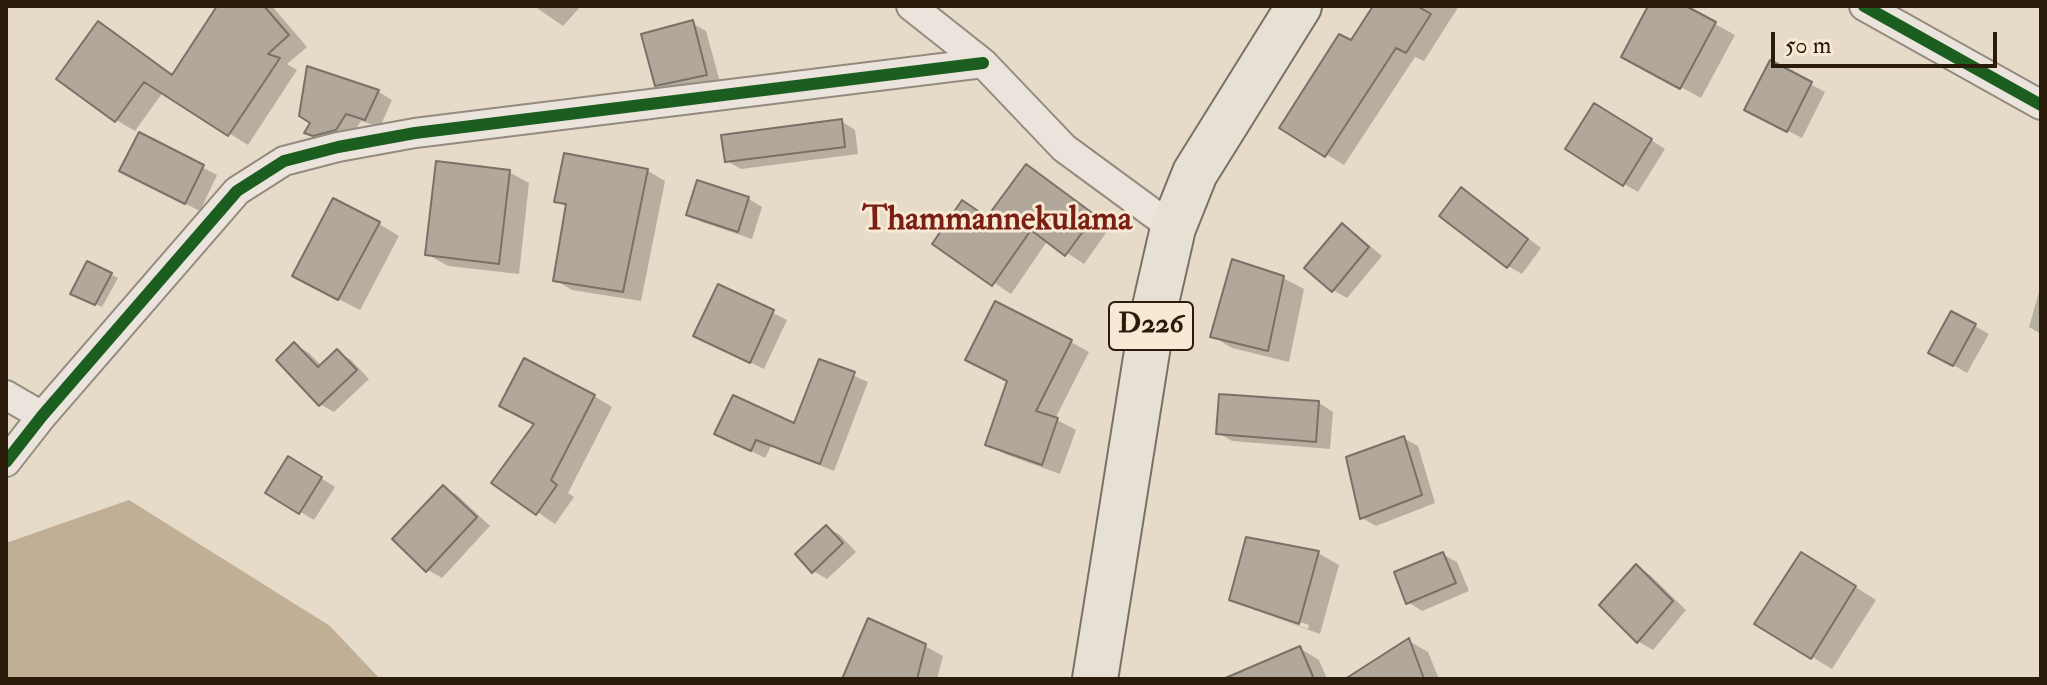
<!DOCTYPE html>
<html>
<head>
<meta charset="utf-8">
<style>
	body { margin:0 }
	#map { position:relative; width:2047px; height:685px; overflow:hidden; background:#e6dac8; font-family:"IM FELL Double Pica",serif }
	canvas { display:block }
	.frame { position:absolute; inset:0; border:8px solid #2a1b0b; pointer-events:none }
	.scale { position:absolute; left:1771px; top:32px; width:226px; height:36px; box-sizing:border-box; border:4px solid #2a1b0b; border-top:0; padding-left:10px; font-size:24px; line-height:28px; white-space:nowrap; color:#2a1b0b; -webkit-text-stroke:6px #f7e9d3; paint-order:stroke }
</style>
</head>
<body>
<div id="map">
<canvas width="2047" height="685"></canvas>
<div class="frame"></div>
<div class="scale">50 m</div>
</div>
<script>
const context = document.querySelector('canvas').getContext('2d');
context.lineJoin = 'round';
function fillPath(path, color) { context.fillStyle = color; context.fill(path, 'evenodd'); }
const toPath = rows => new Path2D(rows.map(r => 'M' + r).join(''));
function strokePath(path, color, width, dash) { context.strokeStyle = color; context.lineWidth = width; context.lineCap = dash ? 'butt' : 'round'; context.setLineDash(dash || []); context.stroke(path); }
function drawText(font, color, halo, rows, align = 'center') {
  context.font = font + ' "IM FELL Double Pica",serif'; context.lineWidth = 6; context.setLineDash([]); context.textBaseline = 'middle'; context.strokeStyle = halo; context.fillStyle = color; for (const [text, x, y, turn = 0] of rows) {
    context.save(); context.translate(x, y); context.rotate((+turn || 0) * Math.PI / 180); context.textAlign = isNaN(turn) ? turn : align; if (halo) context.strokeText(text, 0, 0); context.fillText(text, 0, 0); context.restore();
  }
}
const water = toPath([
	[129,500,330,626,380,679,6,679,6,543]
]);
const shadow = toPath([
	[216,6,272,6,307,47,287,64,297,70,248,145,163,92,135,131,116,120,99,24,174,75,218,8],
	[534,6,581,6,563,26],
	[1375,6,1459,6,1424,61,1415,57,1344,165,1282,127,1352,43],
	[1650,6,1682,6,1735,35,1701,98,1644,67],
	[692,23,706,31,720,82,671,93,657,85],
	[1771,63,1825,92,1802,138,1761,117],
	[308,69,379,92,392,100,380,127,361,121,350,137,320,140,307,132,313,122],
	[1609,113,1665,149,1638,192,1624,184],
	[841,121,855,130,858,154,741,169,727,161],
	[140,135,217,175,200,211,136,179],
	[565,155,648,171,665,181,641,301,572,290,555,280,567,207,556,201],
	[1027,166,1111,226,1084,264,1048,240,1011,294,935,243,963,202,989,218],
	[509,172,529,183,519,274,448,266,427,254],
	[698,183,749,199,762,207,752,239,702,222,688,214],
	[1475,198,1541,248,1522,274,1508,266],
	[379,224,399,236,360,310,315,287],
	[1342,226,1356,234,1382,256,1347,298,1333,290],
	[88,263,118,278,102,307,79,297],
	[1283,278,1304,289,1289,362,1232,348,1212,336],
	[2041,285,2041,334,2029,327],
	[719,286,787,320,764,369,710,343],
	[1952,313,1989,334,1967,373,1931,352],
	[1071,342,1089,352,1055,419,1076,430,1060,474,1005,454,987,444],
	[295,345,309,353,322,366,337,352,351,360,369,379,334,412,320,404],
	[820,361,868,382,834,471,771,446,765,458,731,441,795,426],
	[594,396,612,407,568,493,574,497,555,524,494,482],
	[1319,403,1333,412,1330,449,1232,441,1218,433],
	[1403,438,1418,446,1435,503,1376,526,1362,518],
	[289,458,335,487,314,520,268,492],
	[443,487,457,495,490,526,442,578,428,570],
	[826,527,840,535,856,552,827,579,813,571],
	[1248,539,1318,553,1339,565,1320,634,1256,611,1308,629,1309,625,1256,607,1256,611,1240,602],
	[1442,554,1457,562,1469,591,1422,611,1408,602],
	[1822,566,1876,600,1832,669,1757,623],
	[1636,567,1650,575,1686,610,1653,650,1639,642,1601,605],
	[1409,641,1428,652,1439,679,1349,679],
	[925,646,943,656,937,679,844,679],
	[1299,648,1319,660,1327,679,1264,679]
]);
const building = toPath([
	[217,6,264,6,289,35,268,54,280,58,228,136,144,82,115,122,56,79,98,21,172,75,217,6],
	[1373,6,1417,6,1431,14,1406,53,1396,48,1325,157,1279,128,1339,34,1351,40,1373,6],
	[1648,6,1686,6,1716,22,1680,89,1621,57,1648,6],
	[693,20,707,75,655,86,641,34,693,20],
	[1770,60,1812,82,1787,132,1744,110,1770,60],
	[307,66,379,90,365,120,346,114,336,130,313,136,304,133,310,123,299,116,307,66],
	[1594,103,1652,139,1623,186,1565,149,1594,103],
	[842,119,845,147,725,162,721,135,842,119],
	[139,132,204,165,185,204,119,171,139,132],
	[564,153,648,169,623,292,553,281,566,204,554,202,564,153],
	[436,161,510,170,499,264,425,255,436,161],
	[1026,164,1095,215,1065,256,1031,230,992,286,932,244,962,200,987,217,1026,164],
	[697,180,749,197,738,232,686,215,697,180],
	[1461,187,1528,239,1507,268,1439,216,1461,187],
	[333,198,380,222,338,300,292,276,333,198],
	[1342,223,1369,247,1332,292,1304,268,1342,223],
	[1232,259,1284,276,1268,351,1210,337,1232,259],
	[87,261,112,273,95,305,70,294,87,261],
	[718,284,774,310,750,363,693,336,718,284],
	[995,301,1072,340,1036,411,1058,418,1042,465,985,445,1007,381,965,360,995,301],
	[1951,311,1976,324,1953,366,1928,353,1951,311],
	[294,342,318,367,337,349,357,370,319,406,276,360,294,342],
	[524,358,595,395,551,480,557,485,536,515,491,483,534,424,499,406,524,358],
	[819,359,855,372,820,464,756,440,751,451,714,434,733,395,794,423,819,359],
	[1219,394,1319,401,1316,442,1216,434,1219,394],
	[1404,436,1422,495,1360,519,1346,457,1404,436],
	[288,456,322,477,299,514,265,493,288,456],
	[443,485,477,517,426,572,392,539,443,485],
	[826,525,843,543,812,573,795,554,826,525],
	[1246,537,1319,551,1299,624,1229,600,1246,537],
	[1443,552,1456,583,1406,604,1394,572,1443,552],
	[1801,552,1856,586,1811,659,1754,624,1801,552],
	[1636,564,1673,601,1637,643,1599,605,1636,564],
	[868,618,926,644,917,679,842,679,868,618],
	[1409,638,1424,679,1345,679,1409,638],
	[1300,646,1314,679,1223,679,1300,646]
]);
const street = toPath([
	[911,6,983,63,1064,148,1173,228],
	[1864,6,2041,105],
	[6,395,42,416],
	[6,462,42,416,237,191,284,161,338,147,415,133,983,63]
]);
const primary = toPath([
	[1095,679,1152,320,1173,228,1195,173,1299,6]
]);
const cycleway = toPath([
	[1864,6,2041,105],
	[6,462,42,416,237,191,284,161,338,147,415,133,983,63]
]);
const shields = [
	[1151,326,84]
];
const shieldNames = [
	["D226",1151,326]
];
const quarterNames = [
	["Thammannekulama",997,222]
];
fillPath(water, '#c0ae95');
fillPath(shadow, '#0003');
fillPath(building, '#b1a79a');
strokePath(building, '#797166', 2);
strokePath(street, '#948b7f', 32);
strokePath(primary, '#797166', 48);
strokePath(street, '#eae4dc', 28);
strokePath(primary, '#e7e0d5', 44);
strokePath(cycleway, '#1b5e20', 12);
for (const [x, y, w] of shields) { const box = new Path2D(); box.roundRect(x - w / 2, y - 24, w, 48, 6); context.fillStyle = '#f7e9d3'; context.fill(box); strokePath(box, '#2a1b0b', 2); }
drawText('bold 28px', '#2a1b0b', null, shieldNames);
drawText('bold 34px', '#7a1f14', '#f7e9d3', quarterNames);
</script>
</body>
</html>
